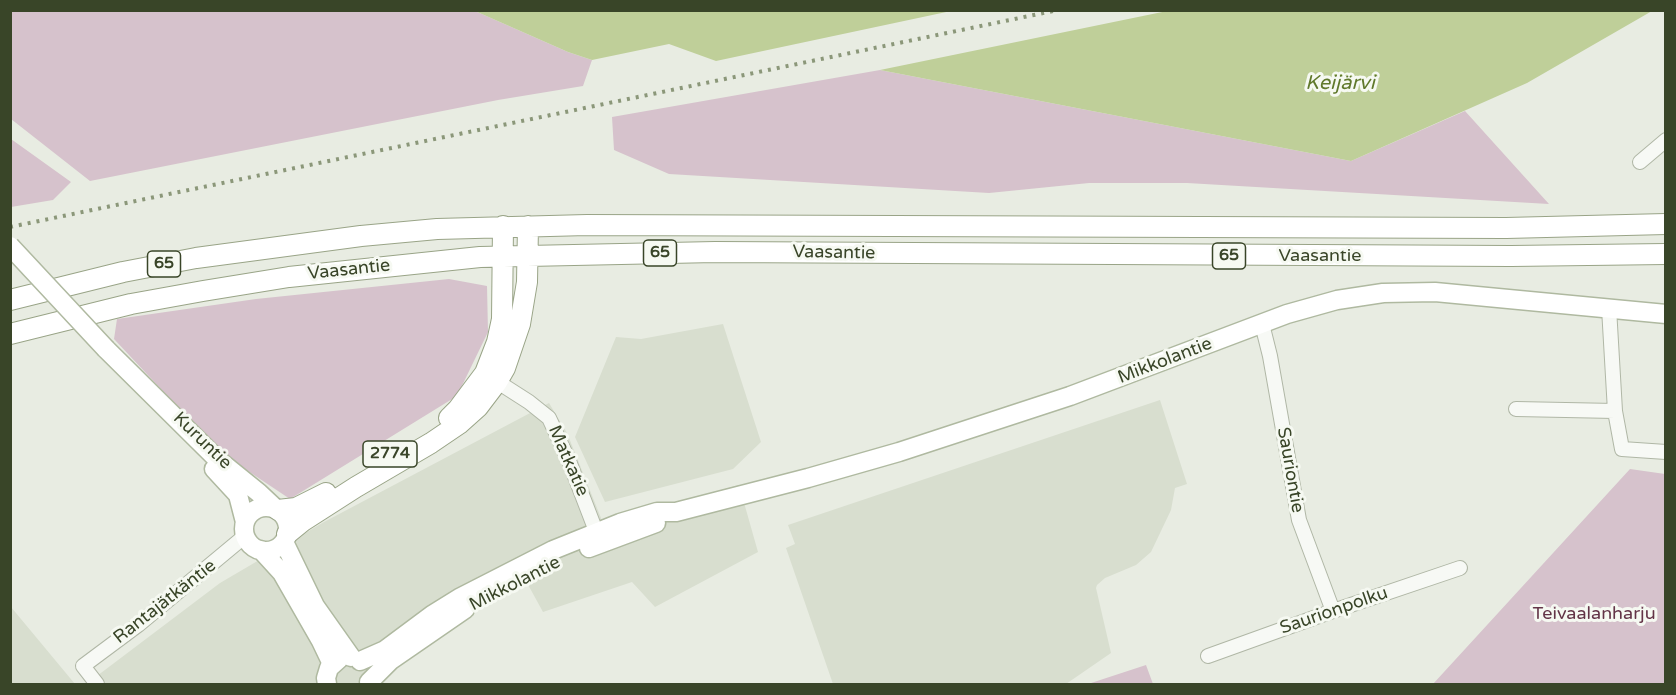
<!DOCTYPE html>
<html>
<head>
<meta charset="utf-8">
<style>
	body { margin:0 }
	#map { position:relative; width:1676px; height:695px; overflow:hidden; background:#e8ece2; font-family:"Varela Round",sans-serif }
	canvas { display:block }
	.frame { position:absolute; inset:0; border:12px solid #394528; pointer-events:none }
</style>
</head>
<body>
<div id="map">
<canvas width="1676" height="695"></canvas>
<div class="frame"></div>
</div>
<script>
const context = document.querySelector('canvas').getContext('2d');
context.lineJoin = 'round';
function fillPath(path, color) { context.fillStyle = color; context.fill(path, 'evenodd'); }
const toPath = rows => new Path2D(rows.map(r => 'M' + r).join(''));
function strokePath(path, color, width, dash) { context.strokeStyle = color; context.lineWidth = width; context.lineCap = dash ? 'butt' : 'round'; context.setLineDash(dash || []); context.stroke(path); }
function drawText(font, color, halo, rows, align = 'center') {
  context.font = font + ' "Varela Round",sans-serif'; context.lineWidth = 6; context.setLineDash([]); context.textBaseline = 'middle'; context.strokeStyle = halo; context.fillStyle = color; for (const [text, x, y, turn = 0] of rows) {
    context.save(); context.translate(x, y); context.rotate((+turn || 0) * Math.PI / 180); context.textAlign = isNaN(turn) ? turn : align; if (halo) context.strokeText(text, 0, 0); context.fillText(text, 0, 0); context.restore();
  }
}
const built = toPath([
	[723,324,761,442,733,469,605,502,575,437,616,337,641,339],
	[1160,400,1187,484,1175,488,1171,510,1151,552,1136,565,1105,578,1097,585,1096,588,1111,653,1066,684,833,684,786,548,795,544,788,525],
	[549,403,567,433,603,523,739,485,758,552,655,607,632,582,543,612,526,581,404,655,372,684,91,684,89,682,220,583,324,522],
	[10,607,11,607,75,684,11,684]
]);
const green = toPath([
	[10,11,475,11,568,52,592,60,583,86,498,100,90,181,11,119],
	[880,70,1351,161,1465,111,1549,204,1187,183,1089,183,989,193,669,174,614,150,612,117],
	[11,139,71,182,53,200,11,207],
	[449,279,487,286,488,332,457,396,290,499,221,453,114,339,117,319,256,299],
	[1630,469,1665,474,1665,684,1433,684],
	[1146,665,1153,684,1088,684]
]);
const water = toPath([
	[1172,10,1652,10,1652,11,1527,83,1351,161,880,70],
	[475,11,475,10,951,11,716,61,669,44,592,60,568,52]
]);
const minor = toPath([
	[1640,162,1666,140],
	[1609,308,1615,411,1622,449,1666,452],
	[1262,324,1270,356,1299,520,1333,611],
	[490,377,529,402,549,418,569,461,599,539],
	[1516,409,1615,411],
	[1208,656,1333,611,1460,568],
	[97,684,83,666,138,625,245,536]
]);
const major = toPath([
	[106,349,217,459,259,493,275,508],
	[214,469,238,495,245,522],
	'244 529a22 22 0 1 1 44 0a22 22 0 1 1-44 0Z',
	[284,542,315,606,351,657],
	[589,548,656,523],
	[261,550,282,573,321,641,332,664],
	[360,661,385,650,432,615,461,597,553,550,620,523,657,512,676,512,808,478,899,452,1070,396,1287,314,1337,300,1383,293,1435,292,1666,314],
	[369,682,391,660,465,609],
	[327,684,326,678,329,668,339,659]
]);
const highway = toPath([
	[10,300,123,272,196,258,361,236,437,229,587,225,1506,228,1666,224],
	[10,334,131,304,203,291,289,277,480,257,715,252,1511,256,1666,254],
	[449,418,458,409,485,373,497,342,502,319,503,226],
	[278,510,296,508,326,493],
	[287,534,303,521,356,487,431,443,459,424,478,407,497,382,505,368,520,324,527,282,528,226]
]);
const rail = toPath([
	[10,227,1058,10]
]);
const majorBridge = toPath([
	[10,246,106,349]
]);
const shields = [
	[660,253,33],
	[1229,256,33],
	[164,264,33],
	[390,454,54]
];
const shieldNames = [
	["65",660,253],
	["65",1229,256],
	["65",164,264],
	["2774",390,454]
];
const streetNames = [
	["Vaasantie",834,253,1],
	["Vaasantie",1320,256],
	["Vaasantie",349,270,-6],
	["Mikkolantie",1165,361,-21],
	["Kuruntie",202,441,44],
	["Matkatie",568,461,66],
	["Sauriontie",1290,470,80],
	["Mikkolantie",515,584,-27],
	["Rantajätkäntie",165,602,-38],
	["Saurionpolku",1334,611,-19]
];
const parkNames = [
	["Teivaalanharju",1594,614]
];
const waterNames = [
	["Keijärvi",1340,84]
];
fillPath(built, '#d8decf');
fillPath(green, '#d6c2cc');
fillPath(water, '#bfcf99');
strokePath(minor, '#b0b7a6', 16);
strokePath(major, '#afb9a0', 21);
strokePath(highway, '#99a487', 22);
strokePath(minor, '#f7f9f5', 14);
strokePath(major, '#fff', 18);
strokePath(highway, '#fff', 20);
strokePath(rail, '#8b9779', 4, [3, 6]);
strokePath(majorBridge, '#afb9a0', 21, []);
strokePath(majorBridge, '#fff', 18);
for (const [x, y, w] of shields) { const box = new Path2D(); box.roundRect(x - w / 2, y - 13, w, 26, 4.5); context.fillStyle = '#f6f9f2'; context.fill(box); strokePath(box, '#394528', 1.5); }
drawText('bold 16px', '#394528', null, shieldNames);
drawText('18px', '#394528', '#f6f9f2', streetNames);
drawText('18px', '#633447', '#f6f9f2', parkNames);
drawText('italic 20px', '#60792c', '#f6f9f2', waterNames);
</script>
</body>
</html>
